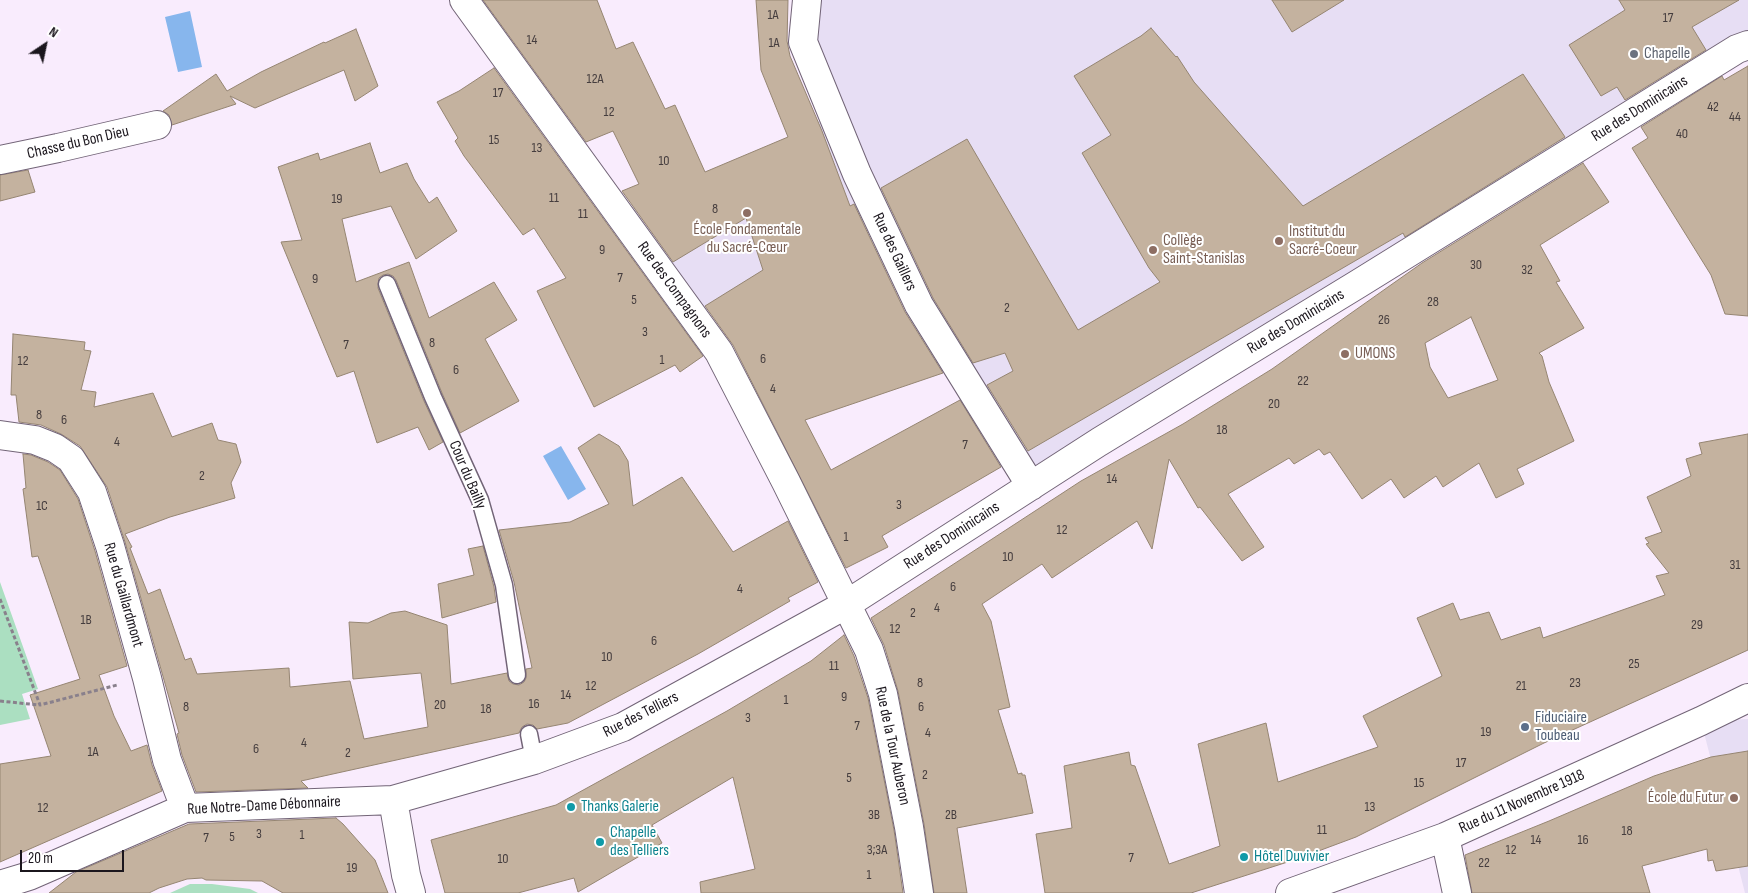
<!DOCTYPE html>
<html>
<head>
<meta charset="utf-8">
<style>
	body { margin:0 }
	#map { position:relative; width:1748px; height:893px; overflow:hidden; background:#f9ecfd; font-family:"Sofia Sans Condensed",sans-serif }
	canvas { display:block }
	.north { position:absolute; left:20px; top:20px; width:50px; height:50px; -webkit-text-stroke:4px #fff; paint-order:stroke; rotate:34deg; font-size:14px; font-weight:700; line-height:20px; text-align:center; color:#1b161d }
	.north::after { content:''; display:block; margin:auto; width:18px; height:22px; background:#1b161d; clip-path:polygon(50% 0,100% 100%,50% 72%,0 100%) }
	.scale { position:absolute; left:20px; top:850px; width:104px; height:22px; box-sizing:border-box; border:2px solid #1b161d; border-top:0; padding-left:6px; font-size:15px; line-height:18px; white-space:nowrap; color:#1b161d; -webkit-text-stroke:4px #fff; paint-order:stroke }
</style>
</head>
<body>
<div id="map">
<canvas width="1748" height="893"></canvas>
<div class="north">N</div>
<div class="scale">20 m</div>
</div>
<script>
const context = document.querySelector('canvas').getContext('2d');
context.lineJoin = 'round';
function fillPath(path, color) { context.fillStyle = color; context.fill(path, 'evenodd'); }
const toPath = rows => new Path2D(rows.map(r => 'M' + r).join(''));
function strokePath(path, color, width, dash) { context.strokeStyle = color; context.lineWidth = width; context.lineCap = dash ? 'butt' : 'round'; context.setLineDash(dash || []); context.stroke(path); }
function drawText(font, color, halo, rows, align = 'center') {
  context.font = font + ' "Sofia Sans Condensed",sans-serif'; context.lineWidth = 4; context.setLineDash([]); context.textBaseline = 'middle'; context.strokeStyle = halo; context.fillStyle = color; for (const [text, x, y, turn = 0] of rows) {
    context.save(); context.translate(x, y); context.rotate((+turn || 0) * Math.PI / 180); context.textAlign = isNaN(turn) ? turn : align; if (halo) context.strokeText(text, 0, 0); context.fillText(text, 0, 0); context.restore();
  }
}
const education = toPath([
	[807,0,1748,0,1748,45,1031,486,877,216,860,222,732,291,692,315,625,210,701,174,791,139,787,135,832,115],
	[1748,719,1748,893,1745,893,1701,721]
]);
const green = toPath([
	[0,582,38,689,22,694,30,719,0,725],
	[190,884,212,884,250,889,258,893,170,893]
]);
const water = toPath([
	[190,11,202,67,178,72,165,17],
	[561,446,586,489,568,500,543,456]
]);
const building = toPath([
	[483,0,597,0,616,49,633,42,665,109,675,105,705,172,788,137,761,70,756,0,788,0,787,41,790,56,822,131,850,206,854,204,905,312,943,373,805,420,831,470,960,400,1001,467,882,536,888,547,846,568,733,345,705,306,763,270,746,218,673,262,622,191,639,184,613,131,586,142,483,0],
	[1272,0,1344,0,1292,32,1272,0],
	[1619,0,1739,0,1692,27,1706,50,1625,100,1617,87,1601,96,1569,45,1625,10,1619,0],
	[1151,28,1176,57,1177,56,1194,82,1303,206,1523,74,1565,137,1405,237,1403,233,1028,451,987,385,1013,371,1005,353,973,363,933,298,881,188,967,139,1078,330,1160,282,1149,268,1082,153,1111,135,1074,76,1141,36,1151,28],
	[356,29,378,86,355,101,344,70,255,108,230,96,236,104,172,125,169,115,163,111,216,74,227,91,261,72,324,42,325,43,356,29],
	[1748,66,1748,316,1725,314,1711,275,1632,148,1648,138,1641,127,1722,76,1724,80,1748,66],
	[494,68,703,356,680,372,675,365,594,407,537,291,566,278,534,228,523,235,464,156,455,141,458,138,437,102,459,91,494,68],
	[370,143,380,173,407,163,414,179,429,203,437,197,457,231,416,259,391,206,342,219,356,282,409,262,429,318,494,282,517,320,485,339,519,401,460,433,442,393,396,280,393,276,388,274,383,275,379,278,378,288,424,401,443,442,429,450,418,427,377,443,354,371,337,377,281,242,302,240,278,167,318,153,320,160,370,143],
	[1583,163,1609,202,1540,245,1560,281,1556,282,1584,328,1539,353,1542,356,1549,382,1574,441,1517,469,1524,484,1496,498,1479,463,1443,487,1436,476,1404,498,1391,479,1362,499,1330,452,1324,455,1319,449,1294,464,1289,458,1228,494,1264,547,1242,561,1200,507,1198,508,1169,459,1152,549,1137,521,1052,578,1042,564,982,604,991,621,1010,707,998,710,1018,774,1022,773,1022,775,1025,775,1033,813,957,828,967,893,934,893,924,824,898,691,884,645,871,618,1081,481,1183,424,1272,369,1422,263,1583,163],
	[1471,317,1498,380,1448,398,1430,367,1425,343,1471,317],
	[28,170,35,192,0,201,0,175,28,170],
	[13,334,85,342,84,350,91,351,81,390,96,392,94,407,153,393,172,437,212,423,218,440,236,444,241,462,231,483,235,498,170,517,125,534,132,547,130,548,148,594,160,589,185,660,191,658,197,674,289,668,290,687,350,681,364,739,428,727,421,673,353,679,349,622,368,623,391,613,405,611,447,625,451,684,507,673,509,681,513,684,519,685,524,682,526,678,526,669,532,668,514,582,499,530,570,522,609,504,578,448,599,434,619,446,628,461,633,506,682,477,733,552,788,521,818,582,788,598,790,601,698,654,568,723,537,729,533,725,527,724,522,727,519,733,301,781,308,788,196,792,182,755,177,734,179,733,125,542,107,487,80,446,61,434,41,425,19,422,16,395,11,395,13,334],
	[1748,434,1748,650,1544,743,1356,837,1297,859,1191,893,1045,893,1036,834,1072,828,1064,766,1129,752,1131,765,1135,766,1169,864,1220,846,1198,744,1266,723,1278,782,1378,747,1363,716,1442,676,1417,618,1453,603,1460,620,1489,612,1501,640,1540,627,1543,638,1665,595,1656,576,1669,573,1646,544,1649,543,1645,538,1662,532,1647,497,1691,476,1686,459,1702,454,1699,443,1748,434],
	[23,454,31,455,48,462,60,470,78,499,95,551,127,666,99,675,114,716,131,751,147,745,152,765,162,791,0,862,0,764,51,756,30,695,80,679,38,556,32,557,23,489,26,488,23,454],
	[483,546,494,587,496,602,442,618,438,584,474,575,468,549,483,546],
	[844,635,854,656,868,698,894,830,903,893,701,893,700,882,755,869,733,777,652,825,662,843,578,892,574,878,518,893,445,893,431,840,556,805,727,711,811,661,844,635],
	[1748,751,1748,866,1716,871,1713,860,1708,861,1707,849,1642,866,1650,893,1472,893,1465,855,1549,821,1654,776,1711,757,1748,751],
	[336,818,343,824,375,860,388,893,283,893,262,881,206,880,202,878,187,879,159,888,149,893,49,893,76,872,189,824,336,818]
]);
const path = toPath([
	[0,599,40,705,117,685],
	[0,701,39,705]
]);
const lane = toPath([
	[387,284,433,397,480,500,504,585,517,675],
	[529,734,534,760]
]);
const street = toPath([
	[464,0,719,352,786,482,869,650,883,694,909,827,919,893],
	[807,0,803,42,857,174,919,305,1031,486],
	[0,160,58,148,157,125],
	[0,435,35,440,55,448,71,459,92,492,110,546,147,678,167,760,185,808],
	[393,800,406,875,411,893],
	[1445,837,1457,893],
	[0,885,29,876,185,808,393,800,534,760,623,727,847,604,1099,442,1358,284,1737,49,1748,45],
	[1290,893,1445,837,1701,721,1748,698]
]);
const markers = [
	[1634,54,5,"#6b7280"],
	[747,213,5,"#8d6e63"],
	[1279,241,5,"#8d6e63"],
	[1153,250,5,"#8d6e63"],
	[1345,354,5,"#8d6e63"],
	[1525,727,5,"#5c6f8a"],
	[1734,798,5,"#8d6e63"],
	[571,807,5,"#0f9aa8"],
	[600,842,5,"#0f9aa8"],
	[1244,857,5,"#0f9aa8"]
];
const numberNames = [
	["1A",773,15],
	["17",1668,18],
	["14",532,40],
	["1A",774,43],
	["12A",595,79],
	["17",498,93],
	["42",1713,107],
	["12",609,112],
	["44",1735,117],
	["40",1682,134],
	["15",494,140],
	["13",537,148],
	["10",664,161],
	["11",554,198],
	["19",337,199],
	["8",715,209],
	["11",583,214],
	["9",602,250],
	["30",1476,265],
	["32",1527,270],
	["7",620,278],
	["9",315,279],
	["5",634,300],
	["28",1433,302],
	["2",1007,308],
	["26",1384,320],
	["3",645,332],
	["8",432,343],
	["7",346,345],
	["6",763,359],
	["1",662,360],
	["12",23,361],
	["6",456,370],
	["22",1303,381],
	["4",773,389],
	["20",1274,404],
	["8",39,415],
	["6",64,420],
	["18",1222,430],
	["4",117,442],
	["7",965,445],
	["2",202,476],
	["14",1112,479],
	["3",899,505],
	["1C",42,506],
	["12",1062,530],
	["1",846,537],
	["10",1008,557],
	["31",1735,565],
	["6",953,587],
	["4",740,589],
	["4",937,608],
	["2",913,613],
	["1B",86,620],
	["29",1697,625],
	["12",895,629],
	["6",654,641],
	["10",607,657],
	["25",1634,664],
	["11",834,666],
	["8",920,683],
	["23",1575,683],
	["12",591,686],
	["21",1521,686],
	["14",566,695],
	["9",844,697],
	["1",786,700],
	["16",534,704],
	["20",440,705],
	["8",186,707],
	["6",921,707],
	["18",486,709],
	["3",748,718],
	["7",857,726],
	["19",1486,732],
	["4",928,733],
	["4",304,743],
	["6",256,749],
	["1A",93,752],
	["2",348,753],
	["17",1461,763],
	["2",925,775],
	["5",849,778],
	["15",1419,783],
	["13",1370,807],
	["12",43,808],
	["3B",874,815],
	["2B",951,815],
	["11",1322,830],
	["18",1627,831],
	["3",259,834],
	["1",302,835],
	["5",232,837],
	["7",206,838],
	["14",1536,840],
	["16",1583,840],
	["3;3A",877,850],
	["12",1511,850],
	["7",1131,858],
	["10",503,859],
	["22",1484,863],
	["19",352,868],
	["1",869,875]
];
const worshipNames = [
	["Chapelle",1644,54]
];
const streetNames = [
	["Rue des Dominicains",1640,109,-32],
	["Chasse du Bon Dieu",78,143,-13],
	["Rue des Gaillers",894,252,65],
	["Rue des Compagnons",674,290,54],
	["Rue des Dominicains",1296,322,-31],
	["Cour du Bailly",467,475,67],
	["Rue des Dominicains",952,536,-33],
	["Rue du Gaillardmont",123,595,74],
	["Rue des Telliers",641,715,-27],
	["Rue de la Tour Auberon",892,746,78],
	["Rue du 11 Novembre 1918",1522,802,-24],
	["Rue Notre-Dame Débonnaire",264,806,-3]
];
const educationNames = [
	["École Fondamentale",747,230,"center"],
	["du Sacré-Cœur",747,248,"center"],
	["Institut du",1289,232],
	["Sacré-Coeur",1289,250],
	["Collège",1163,241],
	["Saint-Stanislas",1163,259],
	["UMONS",1355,354],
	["École du Futur",1724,798,"right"]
];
const serviceNames = [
	["Fiduciaire",1535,718],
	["Toubeau",1535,736]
];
const cultureNames = [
	["Thanks Galerie",581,807],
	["Chapelle",610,833],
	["des Telliers",610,851],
	["Hôtel Duvivier",1254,857]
];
fillPath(education, '#e7def4');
fillPath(green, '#abdfc1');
fillPath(water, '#87b6ed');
fillPath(building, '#c4b29f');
strokePath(building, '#958572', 1);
strokePath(lane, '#726477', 19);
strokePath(street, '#726477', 30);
strokePath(path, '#89808c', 3, [4, 2.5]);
strokePath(lane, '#fff', 16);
strokePath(street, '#fff', 28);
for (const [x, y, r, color] of markers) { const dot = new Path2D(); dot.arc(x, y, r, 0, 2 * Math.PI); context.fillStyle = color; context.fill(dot); strokePath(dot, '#fff', 2); }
drawText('14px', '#453d3e', null, numberNames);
drawText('16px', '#5b616d', '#fff', worshipNames, 'left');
drawText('16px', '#1b161d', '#fff', streetNames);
drawText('16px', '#785e54', '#fff', educationNames, 'left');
drawText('16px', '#4e5e75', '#fff', serviceNames, 'left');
drawText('16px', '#0d838f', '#fff', cultureNames, 'left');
</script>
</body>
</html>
